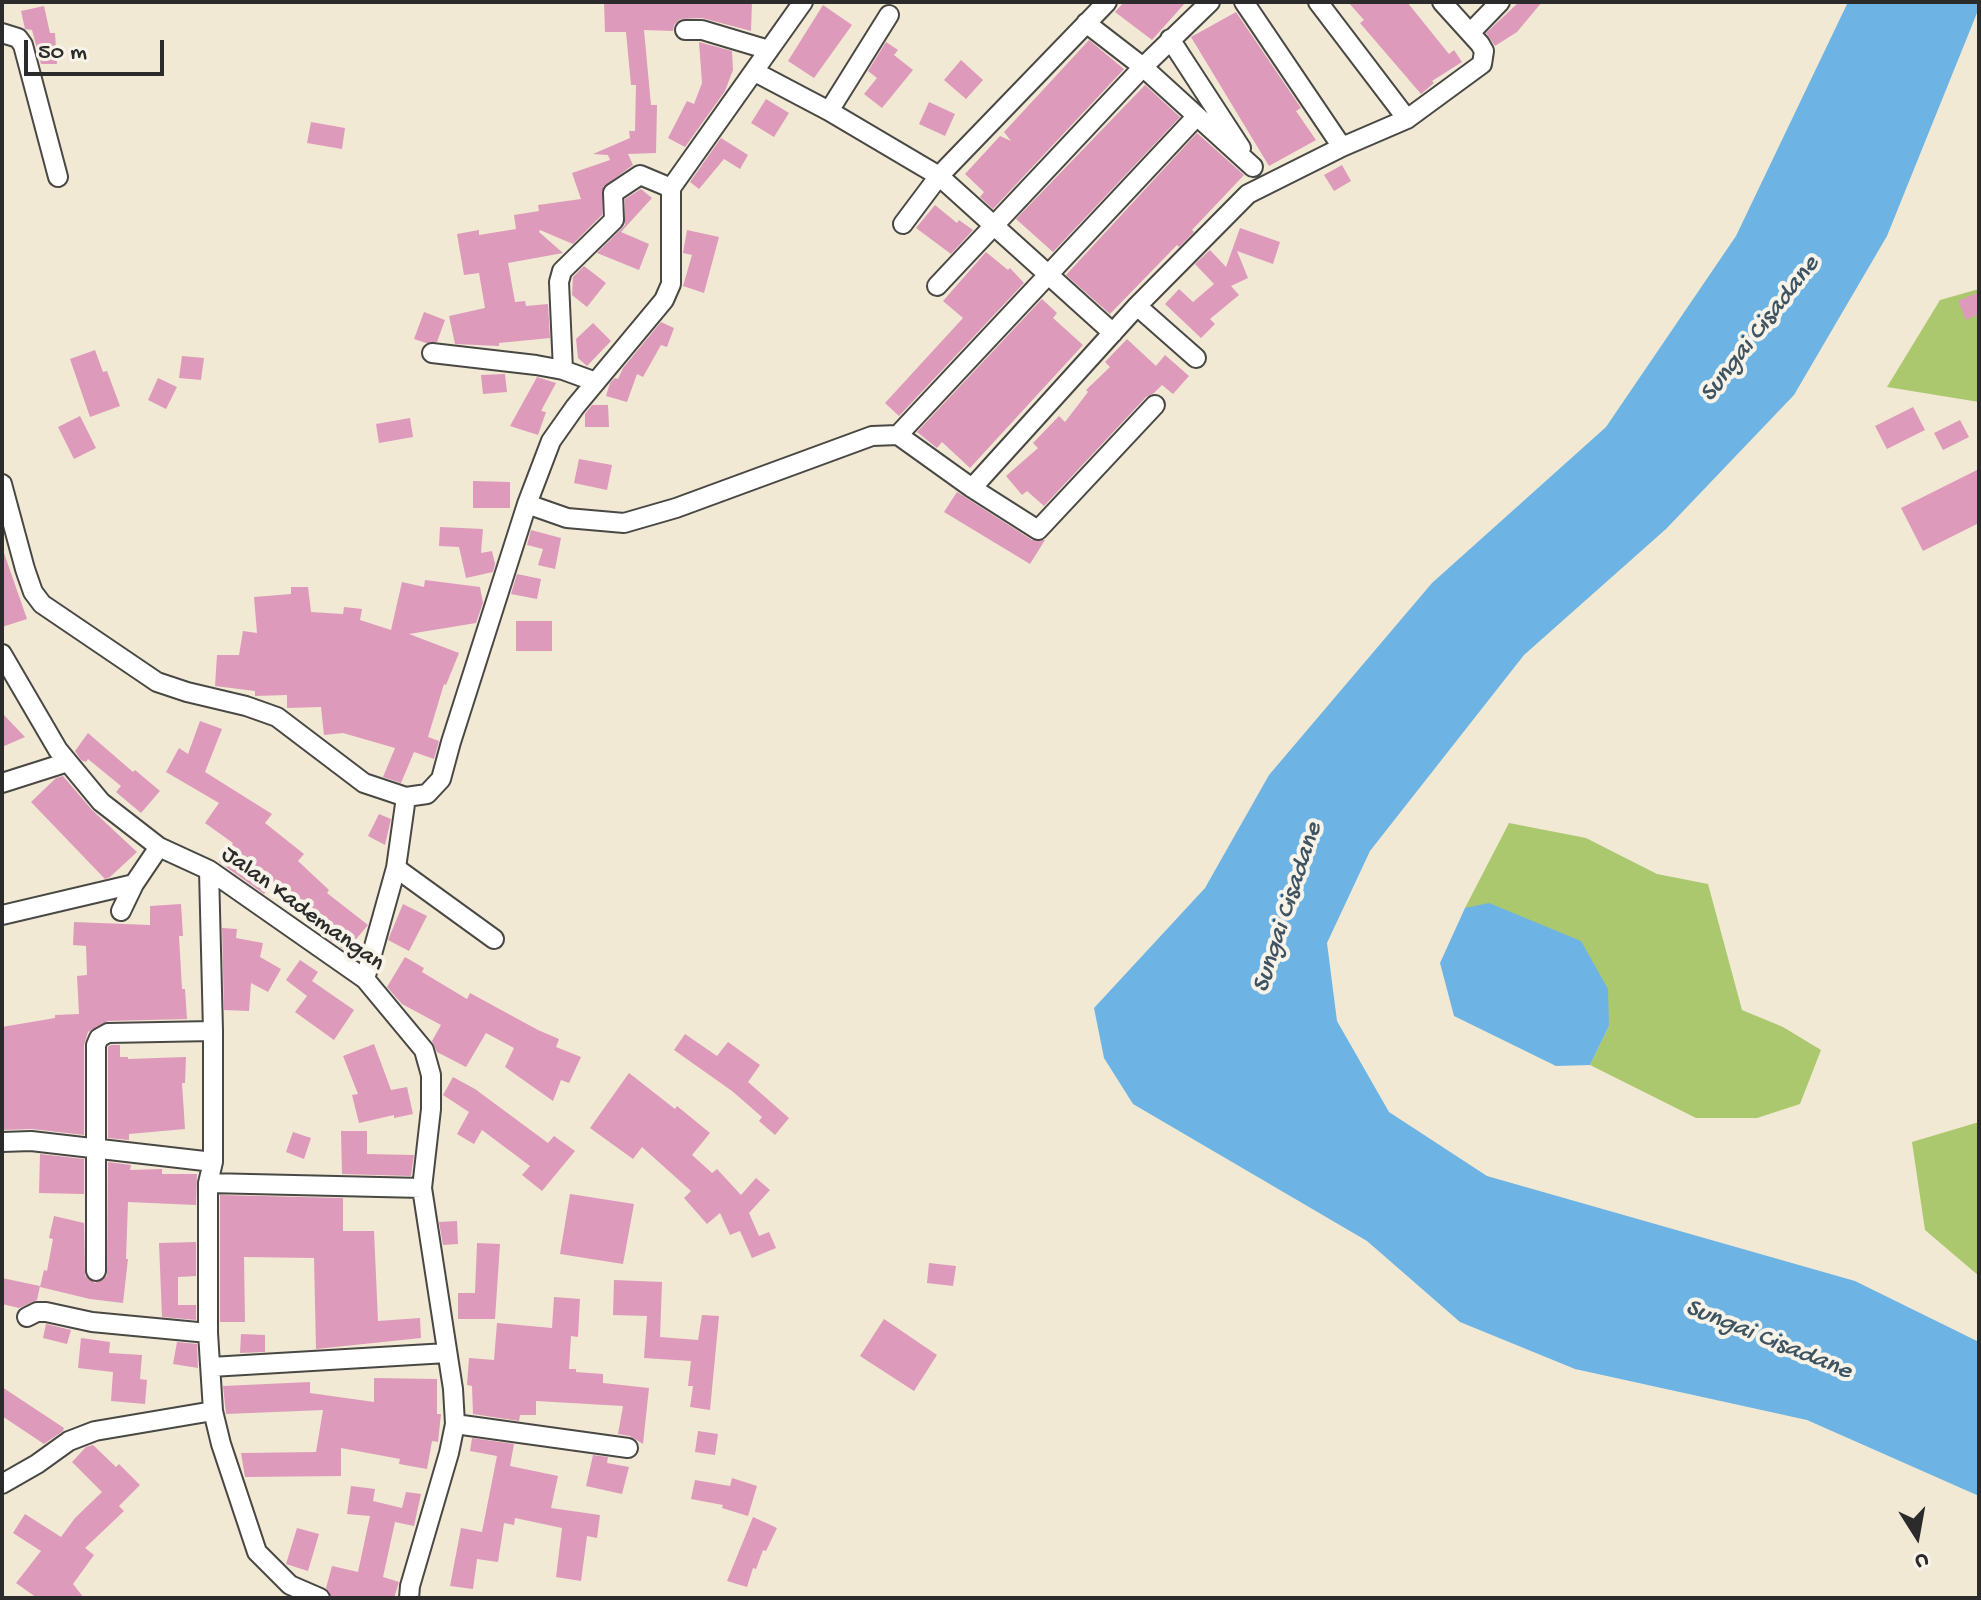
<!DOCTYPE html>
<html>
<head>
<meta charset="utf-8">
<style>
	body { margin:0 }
	#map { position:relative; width:1981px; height:1600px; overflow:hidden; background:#f1e9d4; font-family:"Gochi Hand",sans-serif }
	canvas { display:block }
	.frame { position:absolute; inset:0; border:4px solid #2b2b2b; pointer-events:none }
	.north { position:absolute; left:1877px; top:1496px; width:80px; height:80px; -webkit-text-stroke:6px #f7f3e8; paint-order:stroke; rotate:169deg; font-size:22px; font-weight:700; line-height:32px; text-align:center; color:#2b2b2b }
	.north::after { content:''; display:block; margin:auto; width:28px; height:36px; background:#2b2b2b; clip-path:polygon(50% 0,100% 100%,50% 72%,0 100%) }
	.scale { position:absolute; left:24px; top:40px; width:140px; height:36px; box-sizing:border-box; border:4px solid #2b2b2b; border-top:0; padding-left:10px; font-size:24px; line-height:28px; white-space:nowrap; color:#2b2b2b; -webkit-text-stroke:6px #f7f3e8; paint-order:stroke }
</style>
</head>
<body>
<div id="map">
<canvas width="1981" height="1600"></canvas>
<div class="frame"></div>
<div class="north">U</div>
<div class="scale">50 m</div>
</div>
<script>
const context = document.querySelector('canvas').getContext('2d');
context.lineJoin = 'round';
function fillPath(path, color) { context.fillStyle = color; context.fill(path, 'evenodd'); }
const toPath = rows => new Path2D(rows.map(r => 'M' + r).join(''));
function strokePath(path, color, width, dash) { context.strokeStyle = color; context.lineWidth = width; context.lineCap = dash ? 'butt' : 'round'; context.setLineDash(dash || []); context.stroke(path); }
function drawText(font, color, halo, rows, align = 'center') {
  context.font = font + ' "Gochi Hand",sans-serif'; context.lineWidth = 8; context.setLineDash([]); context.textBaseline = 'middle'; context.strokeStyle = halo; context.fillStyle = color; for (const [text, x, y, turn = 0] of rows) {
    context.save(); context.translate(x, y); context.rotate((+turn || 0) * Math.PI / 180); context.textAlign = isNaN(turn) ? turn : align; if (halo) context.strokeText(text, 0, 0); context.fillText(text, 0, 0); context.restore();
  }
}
const green = toPath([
	[1979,289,1979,402,1887,387,1940,300],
	[1509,823,1586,838,1657,874,1708,884,1742,1010,1783,1027,1821,1050,1800,1104,1757,1118,1696,1118,1590,1065,1609,1026,1465,908],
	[1979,1122,1979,1276,1925,1230,1912,1142]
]);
const water = toPath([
	[1848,2,1979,2,1979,8,1887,236,1794,395,1666,529,1524,655,1370,851,1327,943,1337,1021,1389,1112,1487,1176,1855,1281,1979,1342,1979,1496,1807,1420,1575,1369,1460,1322,1367,1241,1133,1104,1104,1058,1094,1008,1205,888,1269,775,1432,583,1606,427,1736,236],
	[1489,903,1581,941,1608,989,1609,1026,1590,1065,1556,1066,1454,1016,1440,963,1465,908]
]);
const building = toPath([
	[604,2,752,2,751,31,702,18,680,19,674,25,673,31,644,30,651,105,657,105,656,153,628,154,633,165,603,187,602,215,573,244,540,230,539,232,563,253,508,263,515,302,525,301,526,306,548,304,550,338,499,343,499,346,455,344,449,316,485,308,479,273,464,275,457,234,479,230,479,235,516,229,514,215,539,211,538,205,581,199,572,173,610,160,608,155,593,154,630,138,629,131,635,131,636,85,631,85,626,32,605,32],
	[1124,2,1186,2,1152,40,1115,12],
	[1348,2,1407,2,1449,54,1454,50,1462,62,1432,81,1434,83,1421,94,1360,23,1364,20],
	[1519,2,1542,2,1517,32,1495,46,1486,33],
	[823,5,852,25,814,78,788,61],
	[44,6,50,33,55,33,57,64,41,64,32,30,25,29,21,11],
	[1236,12,1301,108,1296,111,1316,140,1269,166,1191,37],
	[1089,40,1124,69,993,209,980,197,984,192,965,174,1000,136,1011,141,1004,132],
	[699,42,732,51,733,70,725,91,685,147,668,138,687,101,694,104,702,83],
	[886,42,898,50,894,55,913,70,882,108,864,94,877,78,868,71],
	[961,60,983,80,966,99,944,80],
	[1145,85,1180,117,1053,252,1016,219],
	[766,99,789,113,774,137,751,123],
	[929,102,955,114,945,136,919,124],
	[311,122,345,128,342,149,307,143],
	[1197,133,1244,175,1192,230,1194,232,1179,247,1177,245,1110,314,1066,275],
	[721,138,748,155,740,169,724,159,699,189,690,182],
	[1342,165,1351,181,1334,191,1324,175],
	[641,189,652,198,621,232,649,244,639,270,597,253,625,225,625,199],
	[935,205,957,223,959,220,973,230,951,254,916,228],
	[1240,228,1280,242,1273,264,1237,251,1248,278,1231,286,1239,295,1210,319,1215,324,1201,338,1165,304,1179,289,1193,302,1214,284,1195,264,1210,250,1226,267],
	[687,230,719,237,704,293,683,286,692,255,683,253],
	[986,252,1008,270,1010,268,1024,283,899,416,885,403,963,318,943,301],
	[584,266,606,283,587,307,572,295,573,277],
	[1979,292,1979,314,1966,320,1958,301],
	[1042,299,1057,313,1053,318,1083,345,970,468,942,442,937,448,917,432],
	[424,312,445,320,437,342,426,343,414,339],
	[661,322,674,328,667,347,661,345,643,377,637,374,627,402,606,396,610,383,615,378,618,379,623,368],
	[593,323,611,341,587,366,578,358,576,339],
	[1127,339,1156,366,1165,355,1189,376,1173,394,1162,385,1154,393,1146,397,1044,506,1027,491,1022,495,1006,476,1038,448,1033,443,1059,416,1065,422,1088,392,1086,390,1110,367,1105,362],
	[95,350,103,372,107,371,120,406,90,417,70,359],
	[182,356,204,358,201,380,179,378],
	[505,374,507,392,483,394,481,375],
	[537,377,556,383,541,411,546,412,538,435,510,426],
	[158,378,177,387,166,409,148,400],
	[592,405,608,405,609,427,585,427,585,414],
	[1913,407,1925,430,1887,449,1875,426],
	[80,416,96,448,74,459,58,427],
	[410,418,413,437,379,443,376,424],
	[1960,420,1969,437,1943,450,1934,433],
	[579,459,612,465,607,490,574,483],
	[1979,469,1979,523,1923,551,1901,508],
	[473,481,510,482,510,508,473,508],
	[957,492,1032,540,1045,540,1030,564,944,512],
	[440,527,483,529,481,553,492,551,495,564,493,572,466,578,459,547,439,546],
	[531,530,561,538,555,569,538,565,543,549,527,545],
	[2,553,4,553,27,619,2,627],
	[517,574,541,579,537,599,511,594],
	[425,580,480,587,483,603,476,623,409,634,459,653,446,685,444,684,428,737,439,741,434,759,414,752,401,783,383,777,395,748,343,733,324,735,321,707,287,708,287,695,255,696,255,691,215,686,217,655,239,655,243,631,257,633,254,597,291,594,291,587,308,587,311,612,343,614,344,607,362,609,360,620,391,630,402,582,424,587],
	[516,621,552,621,552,651,516,651],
	[2,713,25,737,2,747],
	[200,721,222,729,205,772,272,814,265,823,304,854,298,861,329,890,327,893,368,925,346,951,322,934,327,928,296,901,298,898,276,879,264,894,219,862,233,843,205,823,219,803,166,772,179,748,188,754],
	[88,733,133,772,135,770,160,791,141,813,116,792,121,786,88,759,86,762,81,760,75,751],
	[63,776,92,810,137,852,110,877,105,879,31,802,56,778],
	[379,814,391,819,385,845,368,836],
	[181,904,183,936,179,936,182,989,185,989,187,1019,108,1021,88,1032,84,1045,84,1135,32,1129,2,1130,2,1027,55,1018,55,1015,79,1014,77,976,87,975,86,946,73,945,74,922,150,925,150,906],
	[403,904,427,916,409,951,388,940],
	[222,928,237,929,236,938,263,943,260,957,281,969,268,992,251,983,249,1011,224,1010],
	[405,957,424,968,422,972,467,999,470,993,538,1030,559,1039,556,1047,581,1057,569,1083,561,1080,553,1101,505,1067,514,1048,486,1033,466,1067,437,1052,432,1041,441,1025,402,1004,387,987],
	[300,960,318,972,312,981,354,1010,334,1040,295,1012,307,996,286,980],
	[685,1034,717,1056,728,1042,760,1065,748,1082,789,1118,775,1135,759,1121,762,1117,732,1091,674,1050],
	[374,1044,391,1090,407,1087,413,1114,394,1118,394,1115,359,1123,352,1095,358,1094,343,1056],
	[111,1045,120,1045,120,1057,128,1057,128,1059,186,1057,185,1083,182,1083,185,1129,129,1134,129,1140,108,1138,108,1047],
	[629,1073,675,1109,677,1106,710,1133,692,1155,712,1173,717,1169,741,1195,756,1178,770,1190,749,1213,759,1236,769,1232,776,1248,752,1258,740,1231,730,1235,720,1213,707,1224,684,1198,691,1191,642,1147,633,1159,590,1128],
	[453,1077,475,1089,548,1143,554,1136,575,1151,542,1191,522,1175,530,1166,482,1130,474,1144,457,1134,469,1112,443,1095],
	[341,1131,367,1131,367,1154,414,1155,411,1176,342,1174],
	[293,1132,311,1138,304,1159,286,1152],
	[40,1154,84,1159,84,1194,39,1193],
	[108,1162,131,1165,130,1170,162,1169,162,1174,197,1174,196,1205,128,1202,126,1259,128,1259,123,1303,90,1299,40,1287,44,1270,47,1271,53,1239,49,1238,54,1216,84,1223,85,1276,95,1283,107,1276],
	[570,1194,634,1204,623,1264,560,1254],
	[220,1195,343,1198,343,1231,374,1231,378,1321,420,1318,421,1338,316,1349,314,1258,244,1257,245,1322,220,1322],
	[457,1221,458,1244,443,1245,439,1222],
	[196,1242,196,1276,178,1277,178,1305,196,1305,196,1320,162,1317,159,1243],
	[477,1243,500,1244,495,1319,458,1319,458,1293,475,1293],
	[929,1263,956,1266,953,1286,927,1283],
	[2,1278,40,1286,37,1300,19,1308,2,1304],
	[614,1280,662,1282,660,1337,698,1340,702,1315,719,1316,710,1410,690,1407,693,1386,688,1386,691,1361,644,1358,647,1316,613,1315],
	[554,1297,580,1299,578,1337,571,1336,569,1369,576,1369,576,1372,603,1374,603,1383,649,1388,643,1444,630,1436,618,1434,623,1406,536,1401,536,1415,520,1415,519,1421,473,1414,472,1386,467,1385,469,1358,494,1360,497,1323,552,1328],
	[884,1319,937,1355,914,1391,860,1356],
	[46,1324,71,1330,67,1344,43,1338],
	[241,1334,265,1335,265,1352,240,1353],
	[81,1338,110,1342,109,1353,142,1355,140,1379,147,1380,145,1404,111,1401,113,1372,78,1368],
	[177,1342,197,1344,198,1368,173,1364],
	[374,1378,437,1379,437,1414,441,1414,438,1442,432,1441,427,1469,399,1464,400,1459,341,1448,341,1476,245,1477,241,1453,316,1452,323,1410,226,1414,223,1386,310,1382,310,1393,374,1402],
	[2,1387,64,1428,63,1431,44,1444,2,1416],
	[698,1431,718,1434,715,1455,695,1452],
	[472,1438,514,1444,510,1466,558,1476,551,1508,600,1515,597,1538,587,1536,581,1581,556,1577,562,1528,515,1518,514,1525,504,1523,498,1562,477,1559,473,1589,450,1586,461,1528,482,1532,497,1456,470,1451],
	[93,1445,116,1467,119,1464,140,1485,119,1506,124,1511,85,1548,94,1555,73,1584,84,1598,37,1598,16,1583,41,1551,13,1533,25,1514,61,1537,75,1518,102,1492,72,1462,86,1447],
	[593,1455,608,1457,607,1463,629,1467,622,1494,586,1486],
	[732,1478,757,1486,748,1516,722,1508,723,1505,691,1499,695,1480,730,1486],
	[351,1486,375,1489,373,1501,402,1508,406,1492,421,1494,414,1526,395,1522,383,1577,399,1582,394,1598,332,1598,326,1588,332,1566,358,1572,370,1516,347,1514],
	[753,1517,777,1528,766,1551,763,1550,756,1569,753,1568,747,1587,727,1581],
	[297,1528,319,1534,308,1571,286,1564]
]);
const minor = toPath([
	[1244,2,1342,147],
	[1318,2,1407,119],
	[1086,23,1143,67,1253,167],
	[685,30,702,30,769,50],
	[2,33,18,38,23,45,58,177],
	[1470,33,1500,2],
	[1170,39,1241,148],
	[755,72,829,111,939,176,1113,333],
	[829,111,889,15],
	[903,224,939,176,1107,2],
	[937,286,1143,67,1210,2],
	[1137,306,1196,358],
	[432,353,536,365,563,370,596,382],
	[563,370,559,282,562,271,614,220,613,193,640,175,671,188],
	[898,435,1196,117],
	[2,484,25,569,33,592,42,604,157,682,187,692,246,706,277,717,364,783,406,797,427,794,441,779,451,742,527,504,551,441,575,407,664,300,671,284,671,188,803,2],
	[972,488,1137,306,1248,194,1342,147,1407,119,1482,64,1484,51,1480,44,1442,2],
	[527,504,567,518,624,523,676,508,872,436,898,435,972,488,1038,530,1155,405],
	[2,654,58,750,101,802,159,847,209,870,365,979,424,1050,431,1075,431,1109,422,1188,453,1389,455,1424,449,1453,410,1586,409,1598],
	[2,783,68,762],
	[396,868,406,797],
	[209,870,213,1031,213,1162,208,1183,208,1333,213,1411,221,1444,257,1552,290,1585,320,1598],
	[121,911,134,884,159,847],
	[2,915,134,884],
	[365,979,396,868,494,939],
	[2,1142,31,1141,213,1162],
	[208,1183,422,1188],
	[96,1271,96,1045,99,1038,108,1033,213,1031],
	[27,1317,37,1312,46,1312,92,1322,208,1333],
	[211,1367,447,1353],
	[455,1424,628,1448],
	[2,1484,37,1464,69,1441,95,1431,213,1411]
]);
const streetNames = [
	["Jalan Kademangan",302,910,36]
];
const waterNames = [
	["Sungai Cisadane",1761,330,-52],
	["Sungai Cisadane",1289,908,-72],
	["Sungai Cisadane",1768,1341,22]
];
fillPath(green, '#abc86f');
fillPath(water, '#6db4e4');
fillPath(building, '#dd9abb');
strokePath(minor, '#494844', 22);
strokePath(minor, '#fff', 18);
drawText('24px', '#2b2b2b', '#f7f3e8', streetNames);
drawText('italic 26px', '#3f5462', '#f7f3e8', waterNames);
</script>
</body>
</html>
